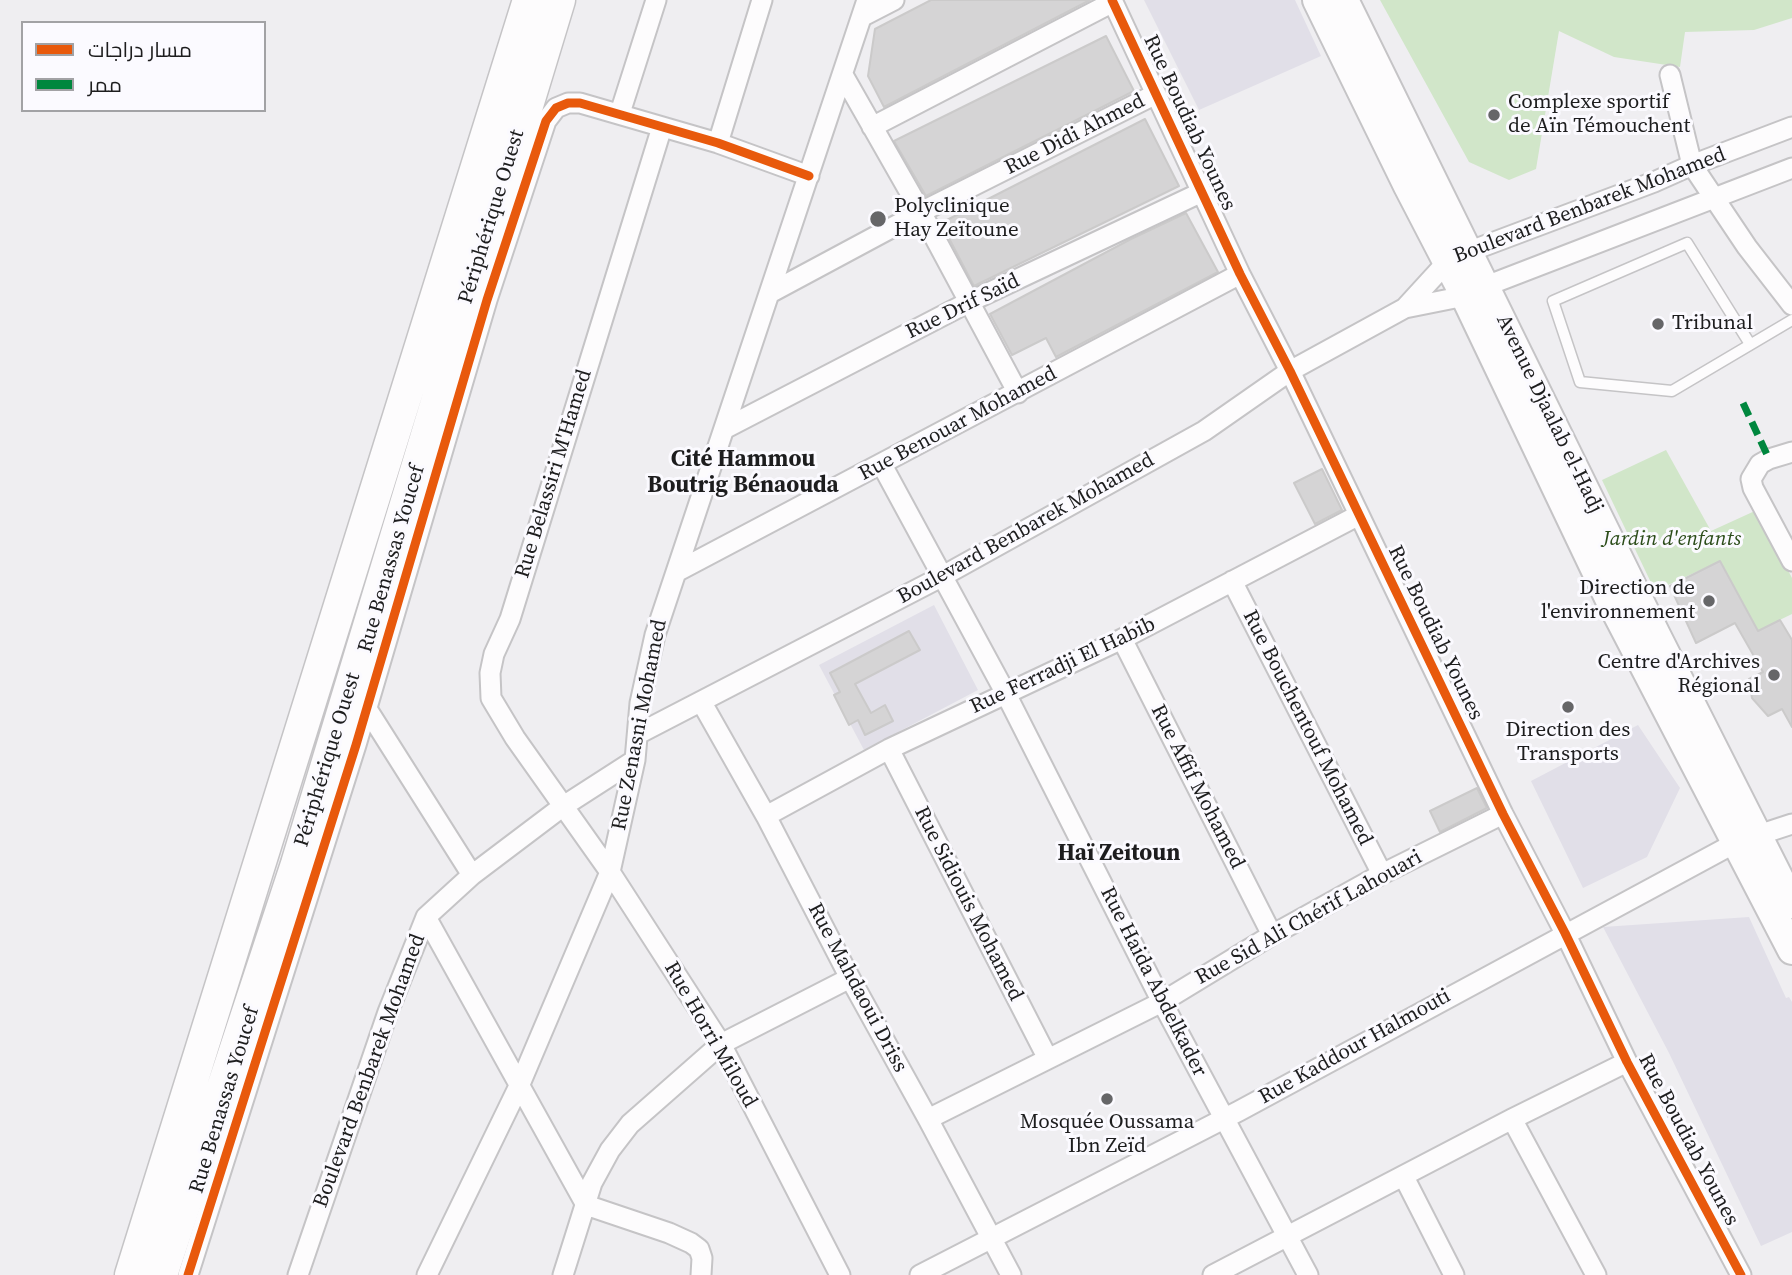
<!DOCTYPE html>
<html>
<head>
<meta charset="utf-8">
<style>
	body { margin:0 }
	#map { position:relative; width:1792px; height:1275px; overflow:hidden; background:#efeef1; font-family:"Source Serif 4",Cairo,serif }
	canvas { display:block }
	.legend { position:absolute; left:21px; top:21px; width:245px; height:91px; box-sizing:border-box; background:#fbfaff; border:2px solid #a2a2a5; margin:0; padding:9px 12px; list-style:none; font-size:21px; color:#1d1d1e }
	.legend li { display:flex; align-items:center; gap:14px; height:35px }
	.legend b { width:35px; border:2px solid #a2a2a5 }
</style>
</head>
<body>
<div id="map">
<canvas width="1792" height="1275"></canvas>
<ul class="legend">
<li><b style="height:9px;background:#e8590c"></b>مسار دراجات</li>
<li><b style="height:9px;background:#00873e"></b>ممر</li>
</ul>
</div>
<script>
const context = document.querySelector('canvas').getContext('2d');
context.lineJoin = 'round';
function fillPath(path, color) { context.fillStyle = color; context.fill(path, 'evenodd'); }
const toPath = rows => new Path2D(rows.map(r => 'M' + r).join(''));
function strokePath(path, color, width, dash) { context.strokeStyle = color; context.lineWidth = width; context.lineCap = dash ? 'butt' : 'round'; context.setLineDash(dash || []); context.stroke(path); }
function drawText(font, color, halo, rows, align = 'center') {
  context.font = font + ' "Source Serif 4",serif'; context.lineWidth = 6; context.setLineDash([]); context.textBaseline = 'middle'; context.strokeStyle = halo; context.fillStyle = color; for (const [text, x, y, turn = 0] of rows) {
    context.save(); context.translate(x, y); context.rotate((+turn || 0) * Math.PI / 180); context.textAlign = isNaN(turn) ? turn : align; if (halo) context.strokeText(text, 0, 0); context.fillText(text, 0, 0); context.restore();
  }
}
const built = toPath([
	[1144,0,1295,0,1321,56,1199,110],
	[934,605,978,690,864,750,819,665],
	[1638,725,1680,788,1647,857,1583,888,1531,781],
	[1749,917,1786,998,1789,997,1792,1002,1792,1232,1761,1246,1669,1053,1603,927]
]);
const green = toPath([
	[1380,0,1792,0,1792,18,1754,30,1685,32,1680,67,1614,57,1559,31,1536,169,1509,180,1469,162],
	[1666,450,1711,531,1757,510,1792,578,1792,614,1757,631,1720,561,1655,591,1602,480]
]);
const building = toPath([
	[931,0,1090,0,884,107,868,76,875,29,931,0],
	[1106,36,1134,91,926,196,894,141,1106,36],
	[1145,119,1179,186,974,286,941,223,1145,119],
	[1186,213,1218,272,1056,357,1046,338,1012,355,990,314,1131,239,1186,213],
	[1322,469,1342,510,1315,524,1294,483,1322,469],
	[1720,561,1758,631,1780,620,1792,640,1792,727,1782,709,1768,716,1752,698,1749,679,1763,672,1735,623,1696,643,1670,586,1720,561],
	[909,631,920,650,855,684,871,713,885,705,893,721,865,735,858,720,849,725,834,695,840,692,830,673,909,631],
	[1477,788,1487,808,1440,832,1430,811,1477,788]
]);
const service = toPath([
	[1750,344,1687,243,1553,301,1580,382,1672,391,1792,320]
]);
const minor = toPath([
	[1112,0,1240,274,1290,371,1503,814,1565,933,1627,1062,1741,1275],
	[863,16,894,0],
	[843,75,921,212,1018,393],
	[1670,75,1692,165,1747,247,1792,305],
	[620,113,656,0],
	[662,127,510,619,494,654,490,673,491,698,515,738,610,872,721,1044,840,1275],
	[872,127,1113,2],
	[718,143,762,0],
	[770,293,921,212,1156,94],
	[1405,308,1448,261,1468,252,1654,182,1692,165,1792,127],
	[726,428,969,302,1202,192],
	[1792,452,1769,459,1760,464,1751,479,1753,488,1792,561],
	[882,465,1005,692,1162,1002,1308,1275],
	[676,572,1240,274],
	[1232,581,1382,874],
	[1122,639,1272,935],
	[702,703,766,816,850,978,928,1119,1011,1275],
	[367,709,472,875],
	[638,734,941,577,1204,431,1290,371,1405,308,1465,296,1486,286,1792,168],
	[889,749,1048,1059],
	[766,816,889,749,1122,639,1359,515],
	[426,917,586,1205,669,1233,691,1243,699,1249,702,1258,701,1275],
	[928,1119,1162,1002,1272,935,1382,874,1503,814],
	[1512,1119,1596,1275],
	[1404,1177,1454,1275],
	[188,1275,356,745,487,300,546,121,556,108,568,103,580,103,718,143,809,176],
	[298,1275,388,1012,426,917,472,875,562,807,635,760],
	[427,1275,520,1084,610,872,635,760,640,703,655,635,867,0],
	[563,1275,592,1183,610,1150,630,1124,721,1044,850,978],
	[920,1275,1239,1111,1737,842,1792,824],
	[1213,1275,1512,1119,1627,1062]
]);
const secondary = toPath([
	[1317,0,1408,186,1465,296,1609,598,1792,950],
	[1344,0,1656,635,1792,904]
]);
const trunk = toPath([
	[131,1275,529,0],
	[161,1275,297,864,559,0]
]);
const quiet = toPath([
	[1743,403,1769,459]
]);
const cycleway = toPath([
	[1112,0,1240,274,1290,371,1503,814,1565,933,1627,1062,1741,1275],
	[188,1275,356,745,487,300,546,121,556,108,568,103,580,103,718,143,809,176]
]);
const markers = [
	[1494,115,7,"#666668"],
	[878,219,9,"#666668"],
	[1658,324,7,"#666668"],
	[1709,601,7,"#666668"],
	[1774,675,7,"#666668"],
	[1568,707,7,"#666668"],
	[1107,1099,7,"#666668"]
];
const poiNames = [
	["Complexe sportif",1508,103],
	["de Aïn Témouchent",1508,127],
	["Polyclinique",894,207],
	["Hay Zeïtoune",894,231],
	["Tribunal",1672,324],
	["Direction de",1695,589,"right"],
	["l'environnement",1695,613,"right"],
	["Centre d'Archives",1760,663,"right"],
	["Régional",1760,687,"right"],
	["Direction des",1568,731,"center"],
	["Transports",1568,755,"center"],
	["Mosquée Oussama",1107,1123,"center"],
	["Ibn Zeïd",1107,1147,"center"]
];
const streetNames = [
	["Rue Boudiab Younes",1189,123,65],
	["Rue Didi Ahmed",1075,135,-27],
	["Boulevard Benbarek Mohamed",1590,206,-21],
	["Périphérique Ouest",492,217,-73],
	["Rue Drif Saïd",963,307,-26],
	["Avenue Djaalab el-Hadj",1549,414,64],
	["Rue Benouar Mohamed",958,424,-28],
	["Rue Belassiri M'Hamed",554,474,-73],
	["Boulevard Benbarek Mohamed",1026,529,-29],
	["Rue Benassas Youcef",392,559,-74],
	["Rue Boudiab Younes",1435,633,64],
	["Rue Ferradji El Habib",1063,666,-25],
	["Rue Zenasni Mohamed",640,725,-79],
	["Rue Bouchentouf Mohamed",1307,728,63],
	["Périphérique Ouest",328,760,-73],
	["Rue Affif Mohamed",1197,787,63],
	["Rue Sidiouis Mohamed",968,904,63],
	["Rue Sid Ali Chérif Lahouari",1309,918,-29],
	["Rue Haida Abdelkader",1153,982,63],
	["Rue Mahdaoui Driss",857,988,62],
	["Rue Horri Miloud",710,1035,60],
	["Rue Kaddour Halmouti",1355,1047,-29],
	["Boulevard Benbarek Mohamed",370,1071,-70],
	["Rue Benassas Youcef",225,1100,-73],
	["Rue Boudiab Younes",1688,1140,62]
];
const parkNames = [
	["Jardin d'enfants",1672,540]
];
const neighbourhoodNames = [
	["Cité Hammou",743,460],
	["Boutrig Bénaouda",743,486],
	["Haï Zeitoun",1119,854]
];
fillPath(built, '#e1dfe8');
fillPath(green, '#d1e6c9');
fillPath(building, '#d5d4d5');
strokePath(building, '#cbcaca', 2);
strokePath(service, '#c5c4c6', 13);
strokePath(minor, '#c5c4c6', 23);
strokePath(secondary, '#c5c4c6', 32);
strokePath(trunk, '#c5c4c6', 35);
strokePath(service, '#fdfcfd', 10);
strokePath(minor, '#fdfcfd', 19);
strokePath(secondary, '#fdfcfd', 28);
strokePath(trunk, '#fdfcfd', 32);
strokePath(quiet, '#00873e', 7, [14, 7]);
strokePath(cycleway, '#e8590c', 9);
for (const [x, y, r, color] of markers) { const dot = new Path2D(); dot.arc(x, y, r, 0, 2 * Math.PI); context.fillStyle = color; context.fill(dot); strokePath(dot, '#fbfaff', 2.5); }
drawText('21px', '#1d1d1e', '#fbfaff', poiNames, 'left');
drawText('21px', '#1d1d1e', '#fbfaff', streetNames);
drawText('italic 21px', '#2b4c19', '#fbfaff', parkNames);
drawText('bold 23px', '#1d1d1e', '#fbfaff', neighbourhoodNames);
</script>
</body>
</html>
